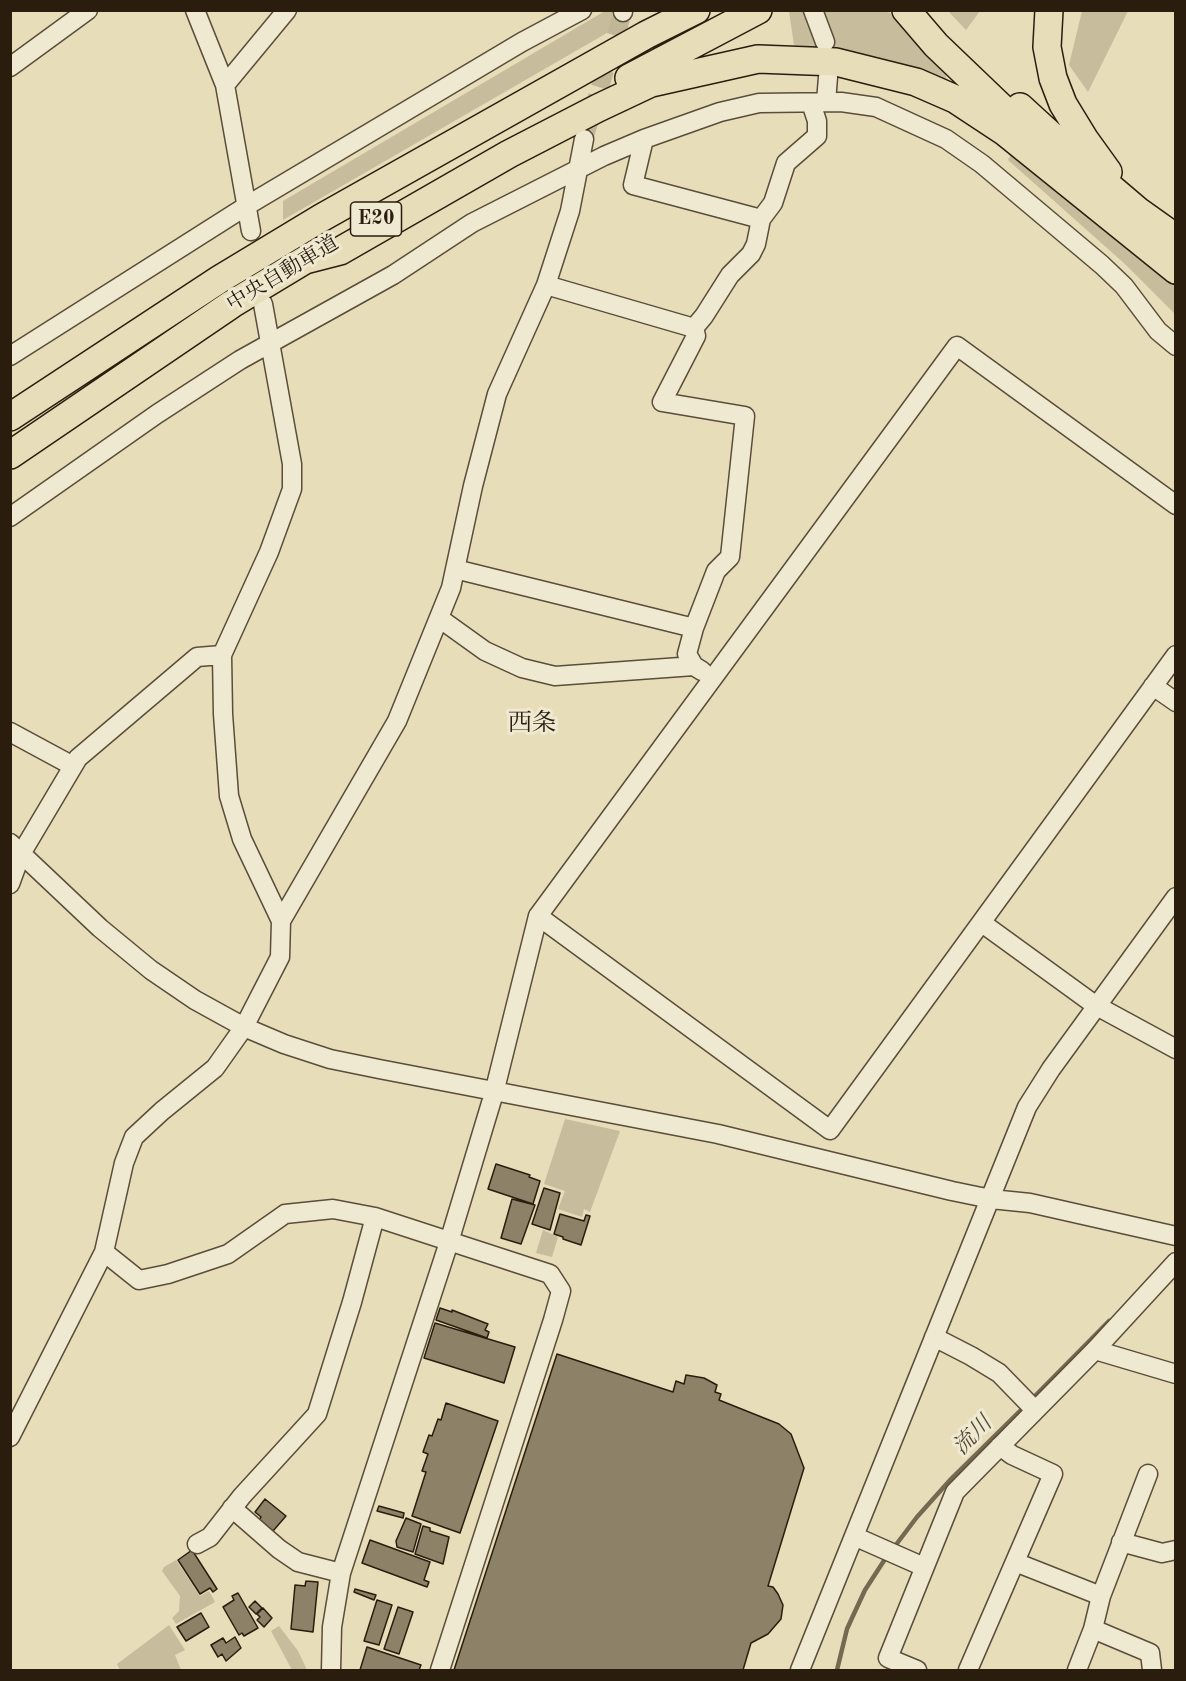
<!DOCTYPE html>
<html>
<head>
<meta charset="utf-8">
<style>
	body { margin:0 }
	#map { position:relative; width:1186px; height:1681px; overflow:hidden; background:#e7ddb9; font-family:"Old Standard TT",serif }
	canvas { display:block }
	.frame { position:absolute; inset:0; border:12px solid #2b1d0e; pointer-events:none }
</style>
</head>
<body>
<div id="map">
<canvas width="1186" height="1681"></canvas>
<div class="frame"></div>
</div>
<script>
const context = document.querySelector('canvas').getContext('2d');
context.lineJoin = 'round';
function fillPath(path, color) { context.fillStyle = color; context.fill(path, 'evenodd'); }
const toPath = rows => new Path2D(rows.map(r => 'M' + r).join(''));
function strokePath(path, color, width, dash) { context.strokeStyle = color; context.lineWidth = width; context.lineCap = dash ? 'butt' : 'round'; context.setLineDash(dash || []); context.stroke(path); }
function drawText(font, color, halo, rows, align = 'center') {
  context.font = font + ' "Old Standard TT","Noto Serif JP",serif'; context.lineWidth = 6; context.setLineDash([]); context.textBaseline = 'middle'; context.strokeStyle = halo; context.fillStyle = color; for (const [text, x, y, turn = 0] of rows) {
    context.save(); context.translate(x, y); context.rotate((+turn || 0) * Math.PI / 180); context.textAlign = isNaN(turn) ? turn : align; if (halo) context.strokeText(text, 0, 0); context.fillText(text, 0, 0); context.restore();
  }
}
const green = toPath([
	[605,11,612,11,619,26,283,220,283,201],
	[789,11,888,11,946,75,947,84,869,55,794,45],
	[948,11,980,11,966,30],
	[1082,11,1128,11,1088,92,1069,65],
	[1012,152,1175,283,1175,314,1125,264,1008,160],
	[565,1119,620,1131,590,1212,584,1209,582,1217,558,1209,565,1191,544,1184],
	[543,1230,558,1237,552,1257,536,1253],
	[176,1560,200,1596,209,1591,215,1602,176,1624,172,1618,179,1611,180,1596,162,1571,164,1567],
	[169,1625,185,1650,175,1655,181,1670,120,1670,117,1664],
	[279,1626,298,1651,307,1670,292,1670,271,1631]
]);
const stream = toPath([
	[1031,1400,1109,1321],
	[892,1550,917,1517,951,1479,1025,1406],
	[837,1670,847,1629,852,1618,865,1590,887,1556]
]);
const building = toPath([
	[496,1164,530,1175,529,1177,540,1181,533,1204,488,1189,496,1164],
	[544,1188,560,1193,550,1230,532,1224,544,1188],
	[512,1199,535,1205,521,1244,501,1238,512,1199],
	[560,1214,584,1221,586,1215,590,1216,581,1245,563,1239,563,1237,554,1234,560,1214],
	[440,1308,452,1312,452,1310,488,1324,485,1330,489,1332,487,1338,436,1320,440,1308],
	[435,1323,515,1347,504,1383,424,1358,435,1323],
	[557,1354,673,1392,676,1381,684,1384,686,1375,704,1378,717,1385,715,1392,721,1394,719,1400,779,1424,791,1434,804,1468,768,1586,773,1587,778,1594,783,1605,781,1619,768,1634,751,1643,743,1670,454,1670,557,1354],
	[446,1403,498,1421,460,1533,412,1516,426,1472,422,1471,428,1454,423,1452,429,1435,432,1436,438,1419,441,1420,446,1403],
	[265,1499,286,1516,273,1531,259,1520,261,1517,255,1512,265,1499],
	[379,1506,404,1513,403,1518,377,1511,379,1506],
	[406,1518,421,1524,413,1552,397,1547,396,1541,406,1518],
	[423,1526,430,1528,430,1531,449,1537,443,1564,415,1554,423,1526],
	[370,1540,430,1562,424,1580,429,1582,427,1587,362,1563,370,1540],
	[192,1550,217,1589,213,1592,210,1588,200,1594,178,1560,192,1550],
	[306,1581,318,1582,313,1632,291,1629,295,1585,305,1586,306,1581],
	[355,1589,376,1595,374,1600,354,1592,355,1589],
	[238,1593,258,1628,244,1636,242,1633,239,1635,223,1607,234,1600,232,1596,238,1593],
	[377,1600,392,1605,379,1645,364,1641,377,1600],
	[255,1601,262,1608,256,1614,249,1607,255,1601],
	[398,1607,413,1612,399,1654,384,1649,398,1607],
	[263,1608,272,1618,264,1627,257,1620,260,1617,257,1614,263,1608],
	[201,1613,209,1627,186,1641,177,1627,201,1613],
	[235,1637,241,1648,226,1661,222,1654,218,1657,211,1645,223,1638,226,1643,235,1637],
	[367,1647,421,1665,419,1670,360,1670,367,1647]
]);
const minorTunnel = toPath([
	[584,139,623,12]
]);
const minor = toPath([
	[195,10,225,85,251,231],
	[813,10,825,42],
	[623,12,623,10],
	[10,67,88,10],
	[225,85,287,10],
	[826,102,828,77],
	[644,139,633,185,761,219,756,244,751,254,730,275,704,316,694,328,696,336,662,402,745,416,730,557,716,571,694,628,687,654,694,666],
	[761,219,773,203,786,163,817,136,817,121,811,103],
	[546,285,694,328],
	[263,304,292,464,292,489,269,552,222,655,223,714,229,796,242,839,281,921],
	[10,356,248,205,522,42,582,10],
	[1176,505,957,346,538,916,830,1130,1176,655],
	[10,517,157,414,240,360,393,275,472,223,604,156,644,139,720,112,759,103,841,102,876,107,946,139,982,164,1102,265,1124,286,1158,331,1176,346],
	[455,569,694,628],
	[439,618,485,651,522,668,555,676,694,666,702,671],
	[1153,686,1176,702],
	[10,732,73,766],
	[10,843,100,928,151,970,195,1000,244,1027,284,1044,330,1059,379,1069,718,1134,952,1191,991,1199,1030,1203,1176,1236],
	[10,884,21,854,78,758,197,657,222,655],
	[982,923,1095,1005,1176,1049],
	[104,1252,139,1280,168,1274,228,1254,285,1214,333,1209,375,1217,550,1274,561,1291,553,1320,440,1670],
	[934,1337,971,1356,999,1373,1035,1410],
	[1095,1350,1176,1374],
	[10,1437,104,1252,124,1163,134,1137,162,1111,215,1068,244,1027,280,957,281,921,397,721,451,588,473,486,497,394,546,285,570,211,584,139],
	[232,1508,279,1549,298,1562,341,1573],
	[856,1537,924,1567],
	[1121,1542,1162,1553,1176,1550],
	[197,1544,210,1537,242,1496,317,1414,352,1302,375,1217],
	[1015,1562,1101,1596],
	[1093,1629,1150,1653,1152,1670],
	[331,1670,332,1627,341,1573,449,1242,494,1093,538,916],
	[800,1670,1027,1107,1051,1069,1176,897],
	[917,1670,888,1658,955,1492,1095,1350,1176,1262],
	[968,1670,1053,1474,1012,1455,1000,1446],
	[1077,1670,1093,1629,1101,1596,1148,1474]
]);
const highway = toPath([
	[906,10,936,45,1028,133],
	[1049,10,1047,47,1053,78,1063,104,1085,140,1108,172],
	[629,78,758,10],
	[1020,107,1078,160,1138,211,1176,238],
	[305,260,340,251,509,154,598,108,651,83,758,59,836,62,916,82,955,99,1005,132,1176,270],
	[10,417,220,279,321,218,646,35,696,10],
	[10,455,232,304,320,251]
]);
const shields = [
	[376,219,51]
];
const shieldNames = [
	["E20",376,219]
];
const streetNames = [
	["中央自動車道",283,274,-31]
];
const waterNames = [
	["流川",973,1436,-46]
];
const quarterNames = [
	["西条",532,724]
];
fillPath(green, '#c7bc9c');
strokePath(stream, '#756952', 4.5);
fillPath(building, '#8d8167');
strokePath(building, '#2b1d0e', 1.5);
strokePath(minorTunnel, '#c1b797', 18, [18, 9]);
strokePath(minor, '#5a4d39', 21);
strokePath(highway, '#2b1d0e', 30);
strokePath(minor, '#efe9d2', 18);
strokePath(highway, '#e7ddb9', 27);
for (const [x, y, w] of shields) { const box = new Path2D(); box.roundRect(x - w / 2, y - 17, w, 34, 4.5); context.fillStyle = '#efe9d2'; context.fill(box); strokePath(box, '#2b1d0e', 1.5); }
drawText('bold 20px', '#2b1d0e', null, shieldNames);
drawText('21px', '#2b1d0e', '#efe9d2', streetNames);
drawText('italic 22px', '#564936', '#efe9d2', waterNames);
drawText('24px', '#2b1d0e', '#efe9d2', quarterNames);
</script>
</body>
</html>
